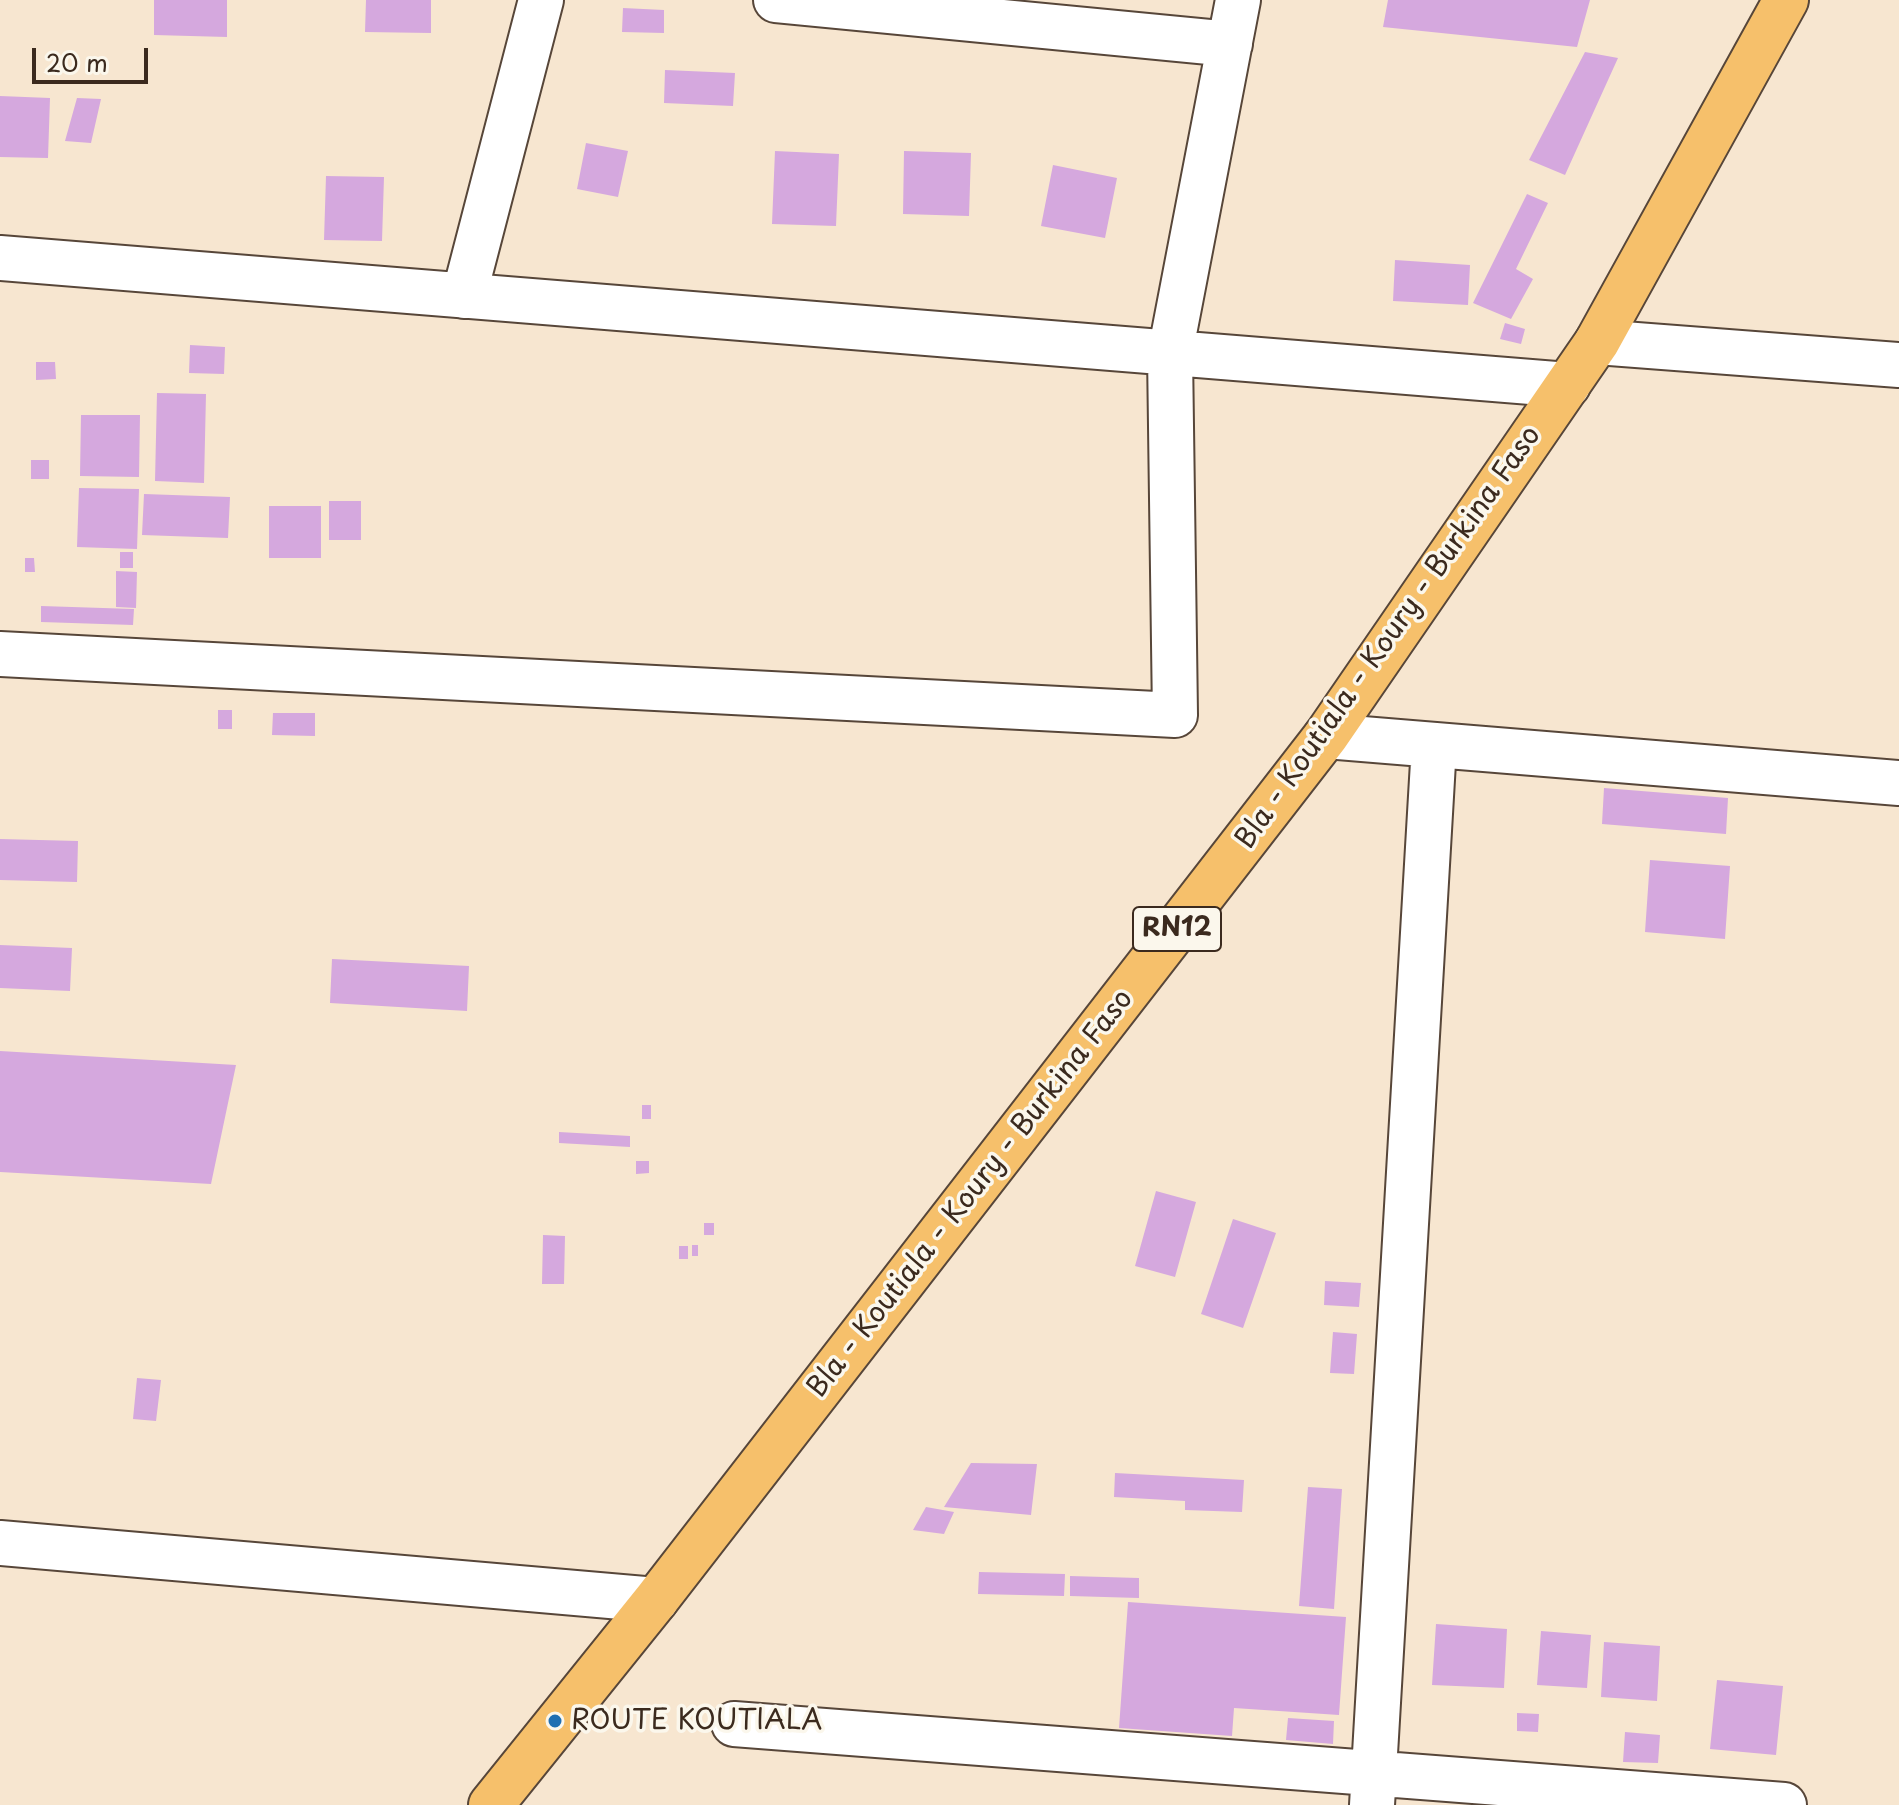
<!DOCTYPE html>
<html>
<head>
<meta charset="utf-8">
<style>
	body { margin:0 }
	#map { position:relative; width:1899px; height:1805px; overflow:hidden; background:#f7e6d0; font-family:"Playpen Sans",sans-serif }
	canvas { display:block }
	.scale { position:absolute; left:32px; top:48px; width:116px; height:36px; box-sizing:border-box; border:4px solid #3b2a1e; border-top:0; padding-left:10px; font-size:24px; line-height:28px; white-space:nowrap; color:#3b2a1e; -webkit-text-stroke:6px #fbf7ec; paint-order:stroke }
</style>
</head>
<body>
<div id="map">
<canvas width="1899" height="1805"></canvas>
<div class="scale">20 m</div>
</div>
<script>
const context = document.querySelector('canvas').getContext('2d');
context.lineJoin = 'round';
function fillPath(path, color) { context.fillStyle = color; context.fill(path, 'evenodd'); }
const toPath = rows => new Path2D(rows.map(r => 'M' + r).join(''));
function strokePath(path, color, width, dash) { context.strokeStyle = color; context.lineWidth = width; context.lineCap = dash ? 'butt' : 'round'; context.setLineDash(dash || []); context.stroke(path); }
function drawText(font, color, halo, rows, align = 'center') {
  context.font = font + ' "Playpen Sans",sans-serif'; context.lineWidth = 7; context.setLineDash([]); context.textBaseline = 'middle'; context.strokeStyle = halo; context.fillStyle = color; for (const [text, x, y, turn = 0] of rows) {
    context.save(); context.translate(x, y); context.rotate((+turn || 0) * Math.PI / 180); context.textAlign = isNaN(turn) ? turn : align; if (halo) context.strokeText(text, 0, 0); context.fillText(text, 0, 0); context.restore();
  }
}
const building = toPath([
	[154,0,227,0,227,37,154,35],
	[366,0,431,0,431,33,365,32],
	[1388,0,1590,0,1577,47,1383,27],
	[623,8,664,10,664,33,622,32],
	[1585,52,1618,58,1565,175,1529,160],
	[665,70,735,73,733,106,664,103],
	[0,96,50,98,48,158,0,157],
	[77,98,101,99,91,143,65,141],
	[586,143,628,151,618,197,577,189],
	[775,151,839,154,836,226,772,224],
	[904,151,971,153,969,216,903,214],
	[1053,165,1117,178,1105,238,1041,226],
	[326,176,384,177,382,241,324,240],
	[1527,194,1548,203,1516,269,1533,279,1511,319,1473,303],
	[1395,260,1470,265,1468,305,1393,301],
	[1505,323,1525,329,1521,344,1500,339],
	[190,345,225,347,224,374,189,373],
	[36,362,55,362,56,379,36,380],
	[157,393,206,394,204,483,155,481],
	[81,415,140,415,139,477,80,476],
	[31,460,49,460,49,479,31,479],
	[79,488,139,489,137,549,77,547],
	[144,494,230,497,228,538,142,535],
	[329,501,361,501,361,540,329,540],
	[269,506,321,506,321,558,269,558],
	[120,552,133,552,133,568,120,568],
	[25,558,34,558,35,572,25,572],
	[116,571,137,572,136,608,116,607],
	[41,606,134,609,133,625,41,622],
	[218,710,232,710,232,729,218,729],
	[273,713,315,713,315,736,272,735],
	[1604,788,1728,798,1726,834,1602,824],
	[0,839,78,841,77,882,0,880],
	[1650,860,1730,866,1725,939,1645,932],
	[0,945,72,948,70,991,0,988],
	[332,959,469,966,467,1011,330,1003],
	[0,1051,236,1065,211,1184,0,1172],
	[642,1105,651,1105,651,1119,642,1119],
	[559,1132,630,1136,630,1147,559,1143],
	[636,1161,649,1161,649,1173,636,1174],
	[1156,1191,1196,1202,1175,1277,1135,1266],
	[1233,1219,1276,1233,1243,1328,1201,1314],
	[704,1223,714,1223,714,1235,704,1235],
	[543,1235,565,1236,564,1284,542,1284],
	[692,1245,698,1245,698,1256,692,1256],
	[679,1246,688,1246,688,1259,679,1259],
	[1325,1281,1361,1283,1359,1307,1324,1305],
	[1333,1332,1357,1334,1354,1374,1330,1373],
	[137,1378,161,1380,156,1421,133,1419],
	[971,1463,1037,1464,1031,1515,944,1507],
	[1115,1473,1244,1480,1242,1512,1185,1510,1185,1501,1114,1497],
	[1308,1487,1342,1489,1334,1609,1299,1606],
	[926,1507,954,1512,944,1534,913,1530],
	[979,1572,1065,1574,1064,1596,978,1594],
	[1070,1576,1139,1578,1139,1598,1070,1596],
	[1128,1602,1346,1617,1339,1715,1234,1708,1232,1736,1119,1728],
	[1436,1624,1507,1629,1504,1688,1432,1685],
	[1541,1631,1591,1635,1587,1688,1537,1685],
	[1604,1642,1660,1646,1657,1701,1601,1697],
	[1717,1680,1783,1686,1776,1755,1710,1749],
	[1517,1713,1539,1714,1538,1732,1517,1731],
	[1288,1718,1334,1721,1333,1744,1286,1740],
	[1625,1732,1660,1735,1658,1763,1623,1762]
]);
const minor = toPath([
	[776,0,1230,44],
	[0,258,1568,385],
	[464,296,541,0],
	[1597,342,1899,365],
	[0,654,1175,715,1170,354,1238,0],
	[1326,736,1899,783],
	[0,1543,656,1600],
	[734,1724,1784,1805],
	[1372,1805,1434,745]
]);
const major = toPath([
	[491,1805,656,1600,1326,736,1597,342,1786,0]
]);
const markers = [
	[555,1721,8,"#1f6fb2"]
];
const shields = [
	[1177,929,88]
];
const shieldNames = [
	["RN12",1177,929]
];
const streetNames = [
	["Bla - Koutiala - Koury - Burkina Faso",1389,638,-55],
	["Bla - Koutiala - Koury - Burkina Faso",971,1194,-52]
];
const poiNames = [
	["ROUTE KOUTIALA",571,1721]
];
fillPath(building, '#d5a8de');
strokePath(minor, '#574639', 48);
strokePath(major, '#574639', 48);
strokePath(minor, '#fff', 44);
strokePath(major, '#f6c06b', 44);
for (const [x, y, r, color] of markers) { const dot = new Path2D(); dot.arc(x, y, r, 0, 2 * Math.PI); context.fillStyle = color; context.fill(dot); strokePath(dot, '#fbf7ec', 3); }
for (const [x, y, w] of shields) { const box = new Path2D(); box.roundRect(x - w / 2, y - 22, w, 44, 6); context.fillStyle = '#fbf7ec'; context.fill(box); strokePath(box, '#3b2a1e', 2); }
drawText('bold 26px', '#3b2a1e', null, shieldNames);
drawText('28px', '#3b2a1e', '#fbf7ec', streetNames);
drawText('28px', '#3b2a1e', '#fbf7ec', poiNames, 'left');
</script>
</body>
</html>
